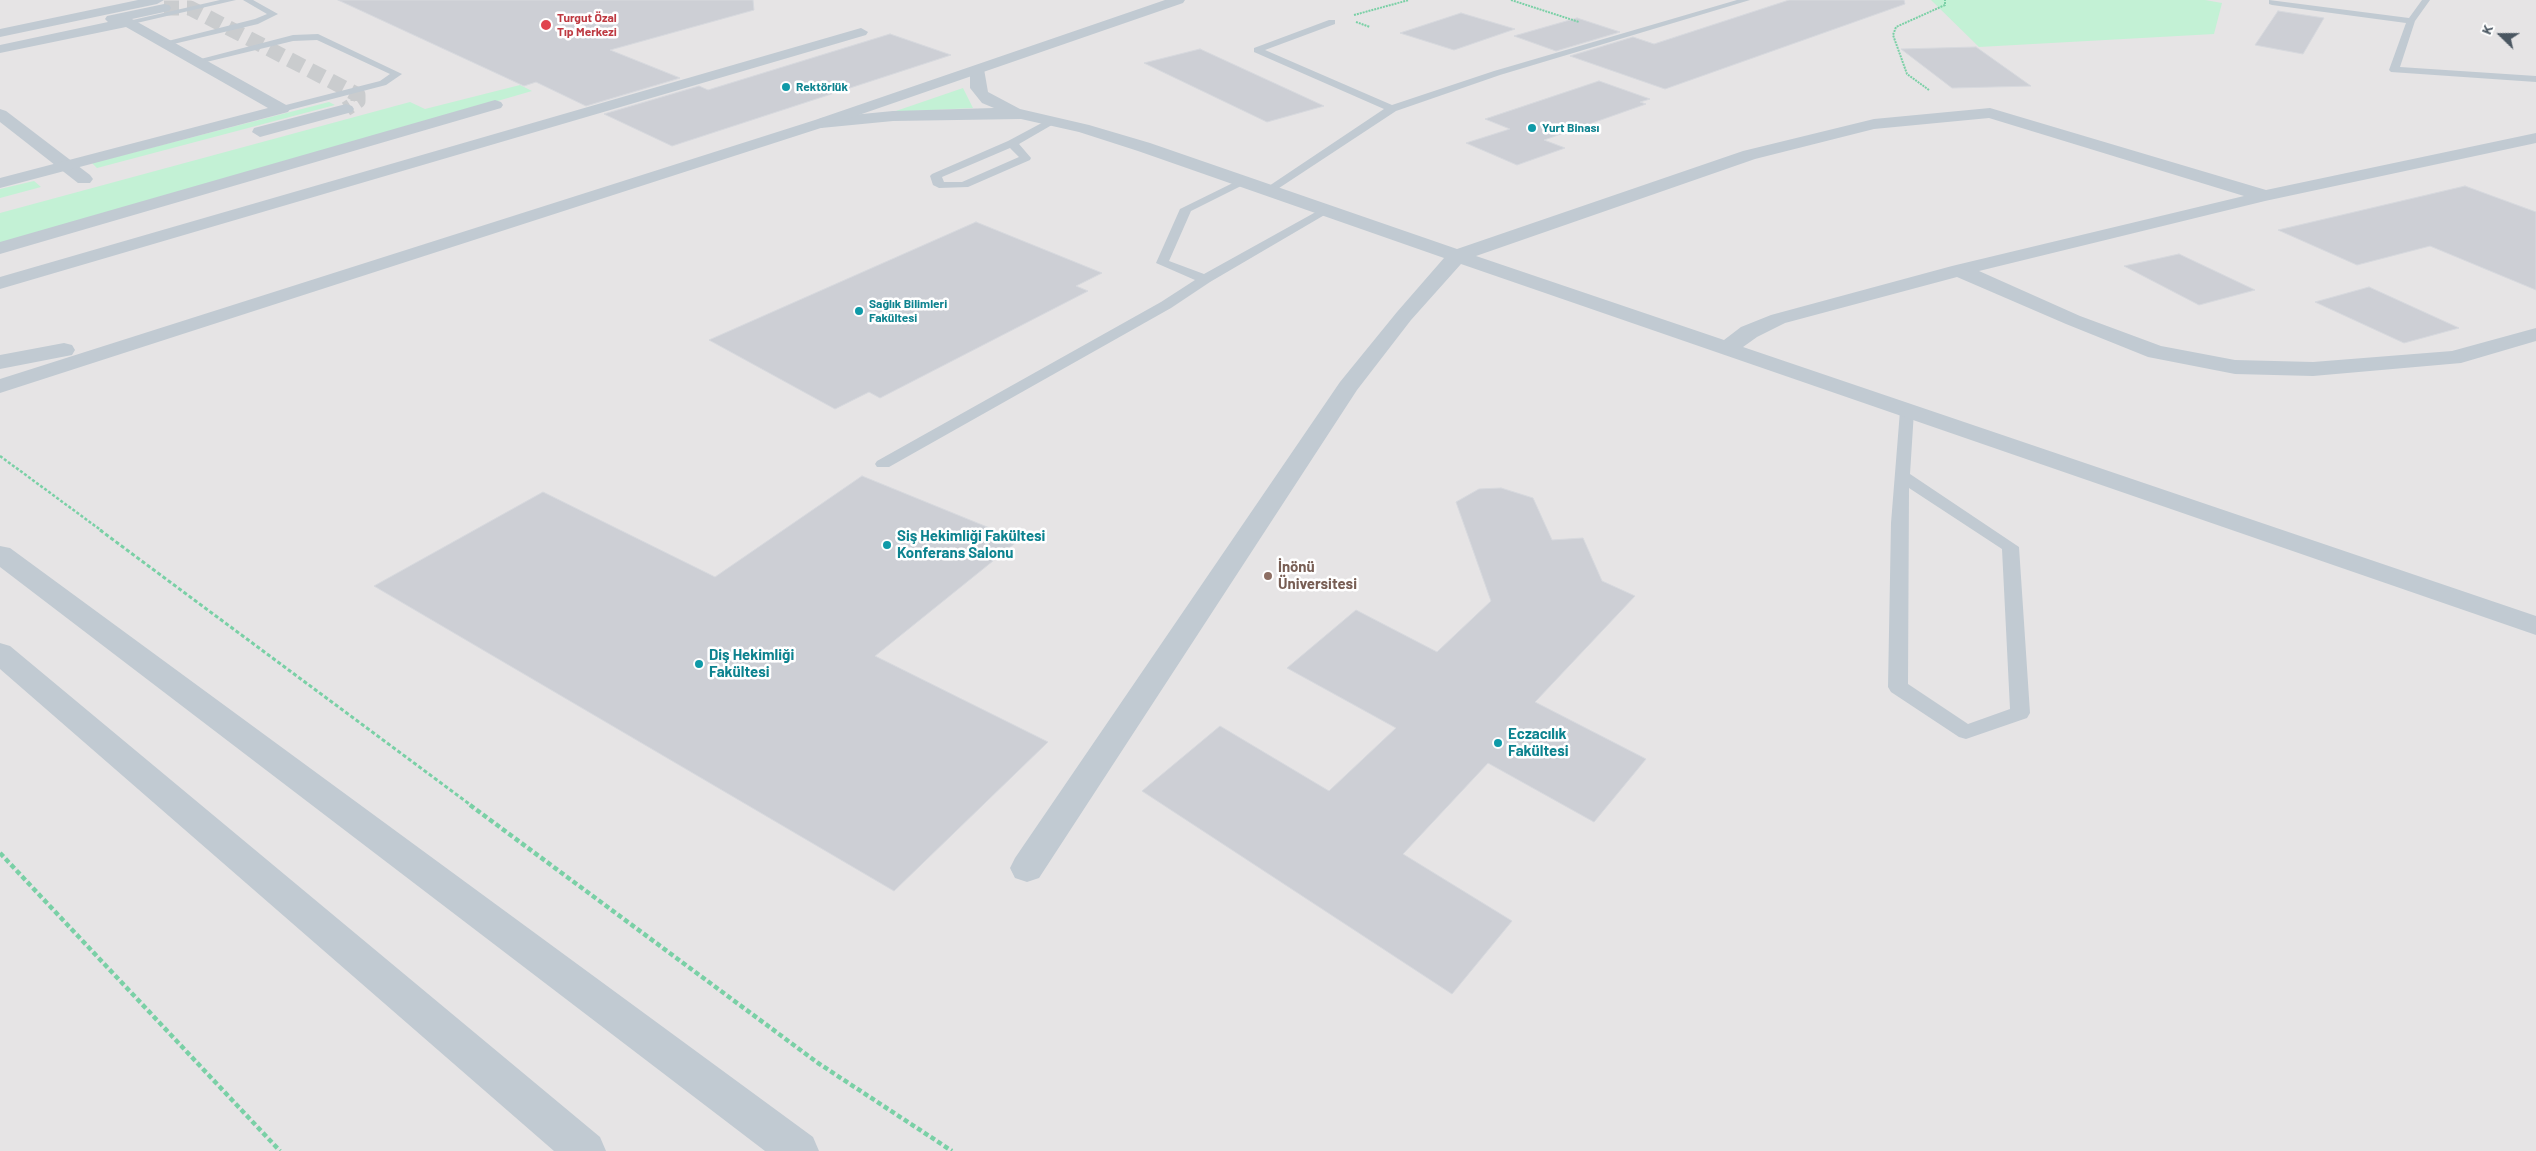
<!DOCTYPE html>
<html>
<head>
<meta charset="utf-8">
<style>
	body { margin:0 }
	#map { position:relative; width:2536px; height:1151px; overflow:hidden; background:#f5f3f3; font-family:Barlow,sans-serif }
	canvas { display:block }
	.north { position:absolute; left:2476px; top:10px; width:50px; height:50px; -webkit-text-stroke:4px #fff; paint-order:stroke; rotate:292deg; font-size:14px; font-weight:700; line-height:20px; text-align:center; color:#4a5661 }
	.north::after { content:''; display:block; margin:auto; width:18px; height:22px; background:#4a5661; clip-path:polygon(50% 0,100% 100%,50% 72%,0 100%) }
</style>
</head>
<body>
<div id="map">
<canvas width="2536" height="1151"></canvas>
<div class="north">K</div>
</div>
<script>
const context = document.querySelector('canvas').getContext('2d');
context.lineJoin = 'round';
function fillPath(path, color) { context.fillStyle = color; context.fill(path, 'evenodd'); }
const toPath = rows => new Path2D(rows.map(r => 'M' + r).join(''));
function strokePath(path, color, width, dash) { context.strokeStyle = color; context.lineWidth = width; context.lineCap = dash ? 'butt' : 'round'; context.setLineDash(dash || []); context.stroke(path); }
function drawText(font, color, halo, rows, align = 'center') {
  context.font = font + ' Barlow,sans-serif'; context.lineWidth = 5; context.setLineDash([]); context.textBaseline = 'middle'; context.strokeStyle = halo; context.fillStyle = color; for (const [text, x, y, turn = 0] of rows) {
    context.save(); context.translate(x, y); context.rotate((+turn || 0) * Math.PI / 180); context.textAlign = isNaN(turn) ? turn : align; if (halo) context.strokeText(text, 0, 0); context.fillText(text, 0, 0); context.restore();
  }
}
const education = toPath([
	[0,0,2536,0,2536,1151,0,1151]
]);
const green = toPath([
	[1931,0,2205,0,2222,3,2214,34,1979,47],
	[520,85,532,91,0,245,0,213,410,102,425,109],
	[963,88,973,108,893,112],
	[329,102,335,105,97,168,92,163],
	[34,181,41,187,0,198,0,189]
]);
const building = toPath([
	[338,0,753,0,754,10,610,50,680,78,586,106,536,82,524,86,338,0],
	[1789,0,1904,0,1905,4,1665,89,1570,56,1633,37,1654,44,1789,0],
	[2278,11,2324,18,2303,54,2255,45,2278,11],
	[1461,13,1515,29,1454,50,1400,33,1461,13],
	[1577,18,1620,32,1556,51,1514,36,1577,18],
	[890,34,951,55,672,146,604,114,699,86,708,90,890,34],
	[1976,47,2031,86,1952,88,1901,49,1976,47],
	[1200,49,1324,106,1267,122,1144,63,1200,49],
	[1599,81,1650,99,1640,102,1646,104,1544,140,1565,148,1517,165,1466,143,1510,129,1485,119,1599,81],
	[2465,186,2536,212,2536,290,2430,246,2357,265,2278,230,2465,186],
	[976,222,1102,273,1076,286,1088,291,880,398,869,392,835,409,709,340,976,222],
	[2179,254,2255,290,2199,305,2124,266,2179,254],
	[2369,287,2459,328,2404,343,2315,302,2369,287],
	[862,476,1019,540,875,656,1048,742,894,891,374,586,543,492,715,577,862,476],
	[1501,488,1533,498,1552,540,1583,538,1602,581,1635,596,1535,702,1646,759,1594,822,1488,763,1403,854,1512,921,1452,994,1142,791,1220,726,1329,791,1396,728,1287,668,1356,610,1437,652,1491,601,1456,502,1479,489,1501,488]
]);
const tertiaryTunnel = toPath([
	[164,8,190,8,358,95,358,101,346,109]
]);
const pathFar3 = toPath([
	[1511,0,1579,22],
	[1354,15,1409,0],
	[1356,22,1370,27],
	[1929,90,1907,74,1893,35,1896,27,1945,5,1945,0]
]);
const pathFar2 = toPath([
	[0,456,102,531]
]);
const pathFar1 = toPath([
	[100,530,472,806]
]);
const path = toPath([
	[470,805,818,1063,952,1151],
	[0,853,280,1151]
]);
const service = toPath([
	[220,0,236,0,128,25,124,22,220,0],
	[243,0,253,0,278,14,258,24,165,46,160,43,255,19,267,14,243,0],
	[1737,0,1750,0,1500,75,1396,111,1273,192,1265,192,1263,190,1384,109,1254,52,1254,48,1329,20,1335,20,1335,24,1265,50,1392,105,1494,71,1737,0],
	[2269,0,2409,18,2422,0,2430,0,2415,21,2400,67,2536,76,2536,82,2391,72,2389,70,2406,23,2272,5,2269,4,2269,0],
	[318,34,402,74,386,85,282,112,278,111,278,107,380,81,390,74,317,40,293,41,198,64,193,61,293,35,318,34],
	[1053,117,1058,120,1057,122,1019,144,1031,158,1030,160,968,187,939,188,933,185,930,176,932,174,1008,141,1053,117],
	[1010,148,1019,157,962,182,944,182,942,177,1010,148],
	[1243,178,1247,179,1247,183,1191,211,1169,261,1204,274,1323,208,1327,206,1333,210,1210,282,1171,308,889,467,877,467,875,464,877,461,1161,302,1195,280,1156,263,1180,209,1243,178],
	[1907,407,1914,411,1910,474,2019,547,2030,713,2027,718,1966,739,1959,737,1891,692,1888,687,1891,523,1900,411,1907,407],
	[1909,488,2002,549,2010,709,1968,724,1908,684,1909,488]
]);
const minor = toPath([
	[138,0,164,0,157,4,0,37,0,29,138,0],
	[861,28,868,32,866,35,0,289,0,277,861,28],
	[977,65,984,69,988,92,1020,109,1089,125,1150,143,1457,249,1743,151,1874,119,1990,108,2266,190,2536,133,2536,143,2265,201,1979,271,2080,316,2161,346,2235,360,2313,362,2452,351,2536,328,2536,341,2461,363,2313,376,2235,374,2148,357,2066,324,1957,277,1785,323,1757,337,1743,347,2536,616,2536,635,1461,264,1411,320,1357,390,1039,878,1027,882,1015,878,1010,868,1015,858,1340,382,1397,312,1444,258,1138,151,1079,132,1021,119,893,121,821,128,813,123,821,118,893,111,994,108,982,103,970,88,970,69,977,65],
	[1989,118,2244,196,1952,266,1771,315,1741,327,1724,340,1476,256,1755,159,1874,129,1989,118],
	[495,100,501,102,503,105,501,108,0,254,0,242,495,100],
	[0,109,6,111,90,175,93,179,90,183,78,183,0,122,0,109]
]);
const tertiary = toPath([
	[1165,0,1185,0,1183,3,827,126,0,393,0,379,815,120,1165,0],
	[164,4,169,5,171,8,169,11,132,19,288,106,290,109,288,112,0,188,0,178,268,108,126,27,0,53,0,45,108,22,105,19,107,16,164,4],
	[346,104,352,106,354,109,352,112,260,137,252,132,254,128,346,104],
	[64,343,72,345,75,350,72,355,0,369,0,355,64,343],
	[0,546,10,548,813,1137,819,1151,765,1151,0,567,0,546],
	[0,643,10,646,600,1137,606,1151,554,1151,0,669,0,643]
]);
const markers = [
	[546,25,6,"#e0444e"],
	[786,87,5,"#0f9aa8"],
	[1532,128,5,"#0f9aa8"],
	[859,311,5,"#0f9aa8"],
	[887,545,5,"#0f9aa8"],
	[1268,576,5,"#8d6e63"],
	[699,664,5,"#0f9aa8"],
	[1498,743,5,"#0f9aa8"]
];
const farHealthnames = [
	["Turgut Özal",557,18],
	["Tıp Merkezi",557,32]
];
const farCulturenames = [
	["Rektörlük",796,87],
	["Yurt Binası",1542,128],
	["Sağlık Bilimleri",869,304],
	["Fakültesi",869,318]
];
const cultureNames = [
	["Siş Hekimliği Fakültesi",897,536],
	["Konferans Salonu",897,553],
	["Diş Hekimliği",709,655],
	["Fakültesi",709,672],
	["Eczacılık",1508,734],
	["Fakültesi",1508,751]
];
const educationNames = [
	["İnönü",1278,567],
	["Üniversitesi",1278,584]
];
fillPath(education, '#e6e4e5');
fillPath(green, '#c3f1d5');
fillPath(building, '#cdcfd5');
strokePath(building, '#d7d9de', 1);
strokePath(tertiaryTunnel, '#caccce', 15, [15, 8]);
strokePath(pathFar3, '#7ad0a6', 2, [2, 1]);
strokePath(pathFar2, '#7ad0a6', 2.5, [3, 2]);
strokePath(pathFar1, '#7ad0a6', 3, [4, 2.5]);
strokePath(path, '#7ad0a6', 4.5, [5, 3]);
fillPath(service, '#c1cad2');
fillPath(minor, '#c1cad2');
fillPath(tertiary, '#c1cad2');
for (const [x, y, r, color] of markers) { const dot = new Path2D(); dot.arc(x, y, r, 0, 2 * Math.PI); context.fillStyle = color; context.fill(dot); strokePath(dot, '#fff', 2); }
drawText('bold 12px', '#be3a42', '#fff', farHealthnames, 'left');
drawText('bold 12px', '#0d838f', '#fff', farCulturenames, 'left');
drawText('bold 15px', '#0d838f', '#fff', cultureNames, 'left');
drawText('bold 15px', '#785e54', '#fff', educationNames, 'left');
</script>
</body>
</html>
